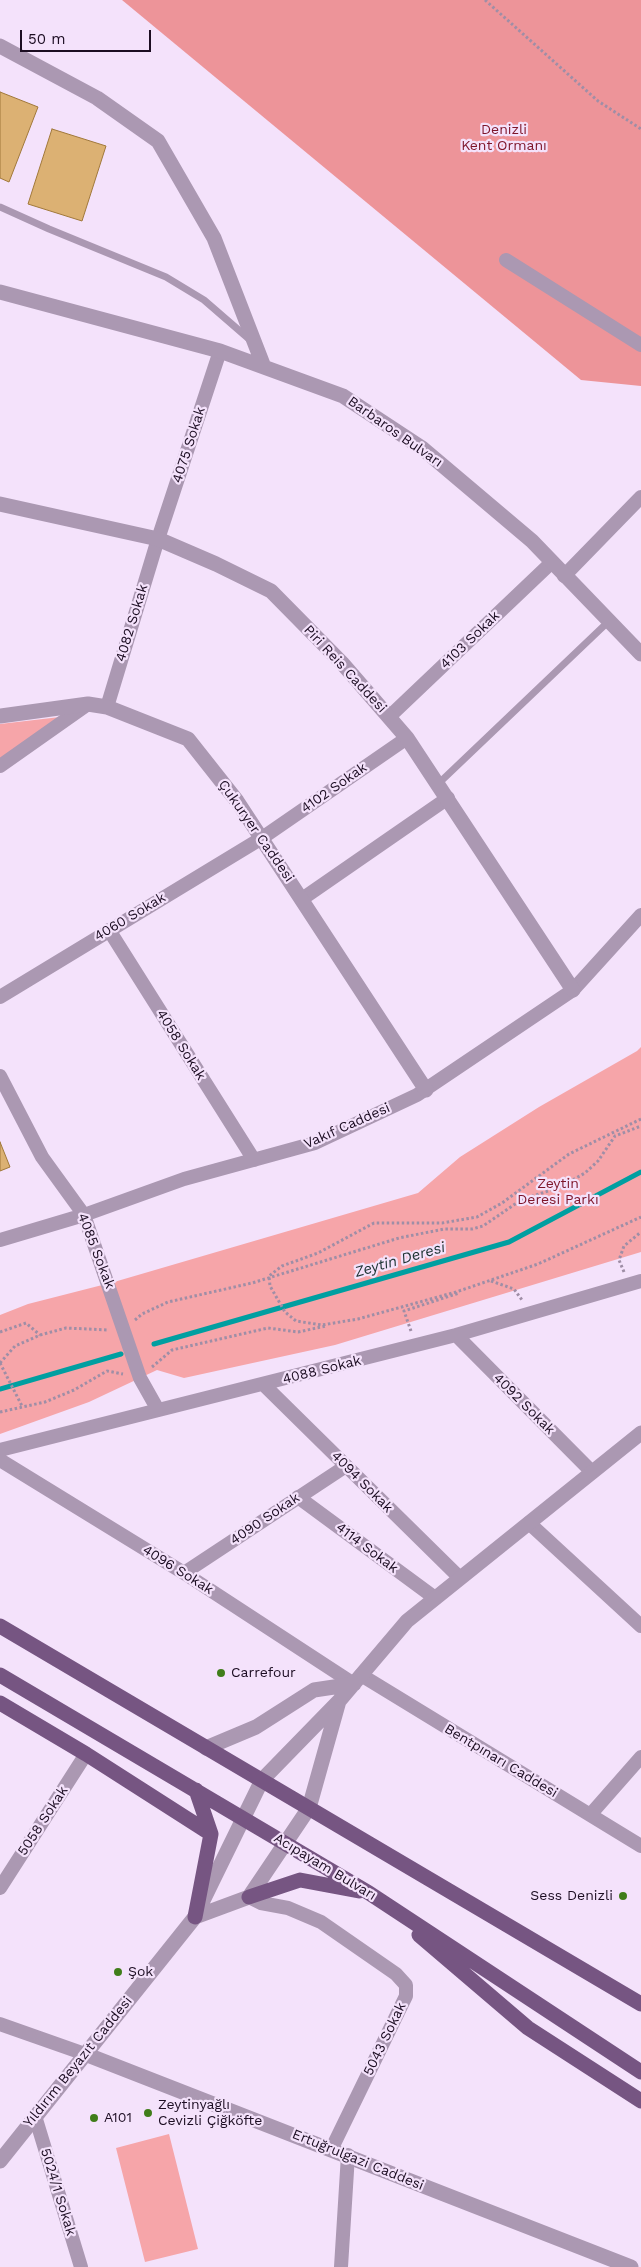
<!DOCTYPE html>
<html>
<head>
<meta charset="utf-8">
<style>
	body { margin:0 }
	#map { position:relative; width:641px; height:2267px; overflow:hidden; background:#f4e2fb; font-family:"Work Sans",sans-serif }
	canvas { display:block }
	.scale { position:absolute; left:20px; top:30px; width:131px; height:22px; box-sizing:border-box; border:2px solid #1c0d22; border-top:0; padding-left:6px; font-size:15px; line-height:18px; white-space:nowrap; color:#1c0d22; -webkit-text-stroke:4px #f4e2fb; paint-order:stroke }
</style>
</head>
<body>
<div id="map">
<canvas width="641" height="2267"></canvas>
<div class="scale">50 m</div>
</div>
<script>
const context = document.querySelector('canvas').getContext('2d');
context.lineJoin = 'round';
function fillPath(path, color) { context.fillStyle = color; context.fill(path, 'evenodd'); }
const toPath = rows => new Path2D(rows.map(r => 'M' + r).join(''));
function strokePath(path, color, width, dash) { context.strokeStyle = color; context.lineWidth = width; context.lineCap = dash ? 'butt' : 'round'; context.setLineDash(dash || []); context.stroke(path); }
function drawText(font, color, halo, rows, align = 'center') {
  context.font = font + ' "Work Sans",sans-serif'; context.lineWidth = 4.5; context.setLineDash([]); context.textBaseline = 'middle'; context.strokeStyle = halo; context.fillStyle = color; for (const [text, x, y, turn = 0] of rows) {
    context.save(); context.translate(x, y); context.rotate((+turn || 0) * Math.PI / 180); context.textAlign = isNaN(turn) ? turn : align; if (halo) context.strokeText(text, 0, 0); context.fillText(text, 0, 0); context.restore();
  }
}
const green = toPath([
	[60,717,0,761,0,724],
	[641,1047,641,1252,335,1345,184,1378,157,1370,89,1402,0,1434,0,1315,28,1304,114,1282,418,1193,460,1157,539,1107,637,1051],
	[169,2134,198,2249,145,2262,116,2148]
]);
const forest = toPath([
	[122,0,641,0,641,386,581,380]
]);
const stream = toPath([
	[154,1344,509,1242,641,1172],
	[0,1389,121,1354]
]);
const building = toPath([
	[0,92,38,107,9,182,0,178,0,92],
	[52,129,106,146,82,221,28,204,52,129],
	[0,1142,10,1167,0,1171,0,1142]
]);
const path = toPath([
	[485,0,598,101,641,129],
	[641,1119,569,1154,502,1203,477,1217,442,1223,374,1223,318,1253,282,1266,269,1276,270,1286,285,1312,296,1321,322,1325,358,1319,456,1292,538,1264,641,1217],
	[624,1272,619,1260,624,1246,641,1232],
	[491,1281,514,1289,522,1300],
	[135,1320,142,1314,168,1302,252,1283,399,1238,444,1229,472,1229,483,1226,521,1200,560,1187,585,1173,598,1161,615,1136,641,1126],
	[411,1331,404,1311,459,1293],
	[0,1332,26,1323,40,1335],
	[0,1363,15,1346,40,1335,66,1328,108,1330],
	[0,1363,22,1406],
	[152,1367,172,1350,268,1328,298,1332,326,1326],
	[0,1412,45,1402,74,1390,107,1371,123,1374]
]);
const service = toPath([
	[0,207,49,229,166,277,204,300,249,339],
	[438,784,609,621]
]);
const minor = toPath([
	[506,260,641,345],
	[564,576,641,497],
	[107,707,158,539,220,351],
	[389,717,551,563],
	[0,766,88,704],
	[302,899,448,798],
	[109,930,254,1160],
	[0,997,262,838,407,738],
	[0,1076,42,1157,84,1215,140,1378,158,1410],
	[0,1240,84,1215,184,1179,315,1143,417,1095,573,990,641,915],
	[456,1335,592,1472],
	[264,1385,460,1578],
	[0,1450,456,1335,641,1281],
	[0,1460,184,1573,354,1684],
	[298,1497,435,1598],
	[529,1523,641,1626],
	[184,1573,346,1466],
	[361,1675,641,1846],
	[590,1815,641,1757],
	[0,1888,86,1754],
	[249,1897,261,1903,288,1908,321,1922,396,1974,406,1985,406,1996,332,2148],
	[0,2024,85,2054],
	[35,2116,81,2267],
	[341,2267,348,2155]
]);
const tertiary = toPath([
	[0,46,97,98,158,141,214,238,264,367],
	[0,292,220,351,343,396,422,448,532,541,641,654],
	[0,504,158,539,216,564,271,591,342,663,407,738,573,990],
	[0,716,88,704,107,707,188,739,237,801,426,1090],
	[206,1748,256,1727,314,1690,354,1684],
	[195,1917,249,1897,309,1808,339,1701],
	[85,2054,631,2267],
	[0,2161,195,1917,262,1780,340,1700,407,1621,641,1433]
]);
const primary = toPath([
	[0,1626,641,2004],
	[0,1675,369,1893,641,2072],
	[0,1703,86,1754,211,1834],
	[249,1897,300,1880,359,1891],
	[195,1917,211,1834,196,1790],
	[419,1935,528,2028,641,2101]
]);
const markers = [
	[221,1673,5,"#407d1a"],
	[623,1896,5,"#407d1a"],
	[118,1972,5,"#407d1a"],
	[148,2113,5,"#407d1a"],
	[94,2118,5,"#407d1a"]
];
const parkNames = [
	["Denizli",504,130],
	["Kent Ormanı",504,146],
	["Zeytin",558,1184],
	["Deresi Parkı",558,1200]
];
const streetNames = [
	["Barbaros Bulvarı",395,432,35],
	["4075 Sokak",189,445,-72],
	["4082 Sokak",132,623,-73],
	["4103 Sokak",470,640,-44],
	["Piri Reis Caddesi",345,669,47],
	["4102 Sokak",334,788,-35],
	["Çukuryer Caddesi",256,831,55],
	["4060 Sokak",130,917,-31],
	["4058 Sokak",181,1045,58],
	["Vakıf Caddesi",347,1126,-24],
	["4085 Sokak",96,1251,69],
	["4088 Sokak",322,1370,-14],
	["4092 Sokak",524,1404,45],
	["4094 Sokak",362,1482,45],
	["4090 Sokak",265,1519,-34],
	["4114 Sokak",367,1548,37],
	["4096 Sokak",178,1570,32],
	["Bentpınarı Caddesi",501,1761,31],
	["5058 Sokak",43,1821,-57],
	["Acıpayam Bulvarı",325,1867,31],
	["5043 Sokak",385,2039,-64],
	["Yıldırım Beyazıt Caddesi",78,2062,-51],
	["Ertuğrulgazi Caddesi",358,2160,22],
	["5024/1 Sokak",58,2192,73]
];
const poiNames = [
	["Carrefour",231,1673],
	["Sess Denizli",613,1896,"right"],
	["Şok",128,1972],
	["Zeytinyağlı",158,2105],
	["Cevizli Çiğköfte",158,2121],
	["A101",104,2118]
];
const waterNames = [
	["Zeytin Deresi",400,1260,-16]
];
fillPath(green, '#f6a5a9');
fillPath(forest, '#ed9499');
strokePath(stream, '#009fa1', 5);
fillPath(building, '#dcb173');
strokePath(building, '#a0783a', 1);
strokePath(path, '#9f8ea6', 3, [2.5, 2.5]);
strokePath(service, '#ab98b2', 7);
strokePath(minor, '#ab98b2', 14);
strokePath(tertiary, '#ab98b2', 15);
strokePath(primary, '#765582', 15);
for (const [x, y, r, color] of markers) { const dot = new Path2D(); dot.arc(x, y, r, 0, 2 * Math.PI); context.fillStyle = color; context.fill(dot); strokePath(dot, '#f4e2fb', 2); }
drawText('14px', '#7d1429', '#f4e2fb', parkNames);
drawText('14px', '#1c0d22', '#f4e2fb', streetNames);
drawText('14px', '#1c0d22', '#f4e2fb', poiNames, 'left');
drawText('italic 15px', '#1b3131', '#f4e2fb', waterNames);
</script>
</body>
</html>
